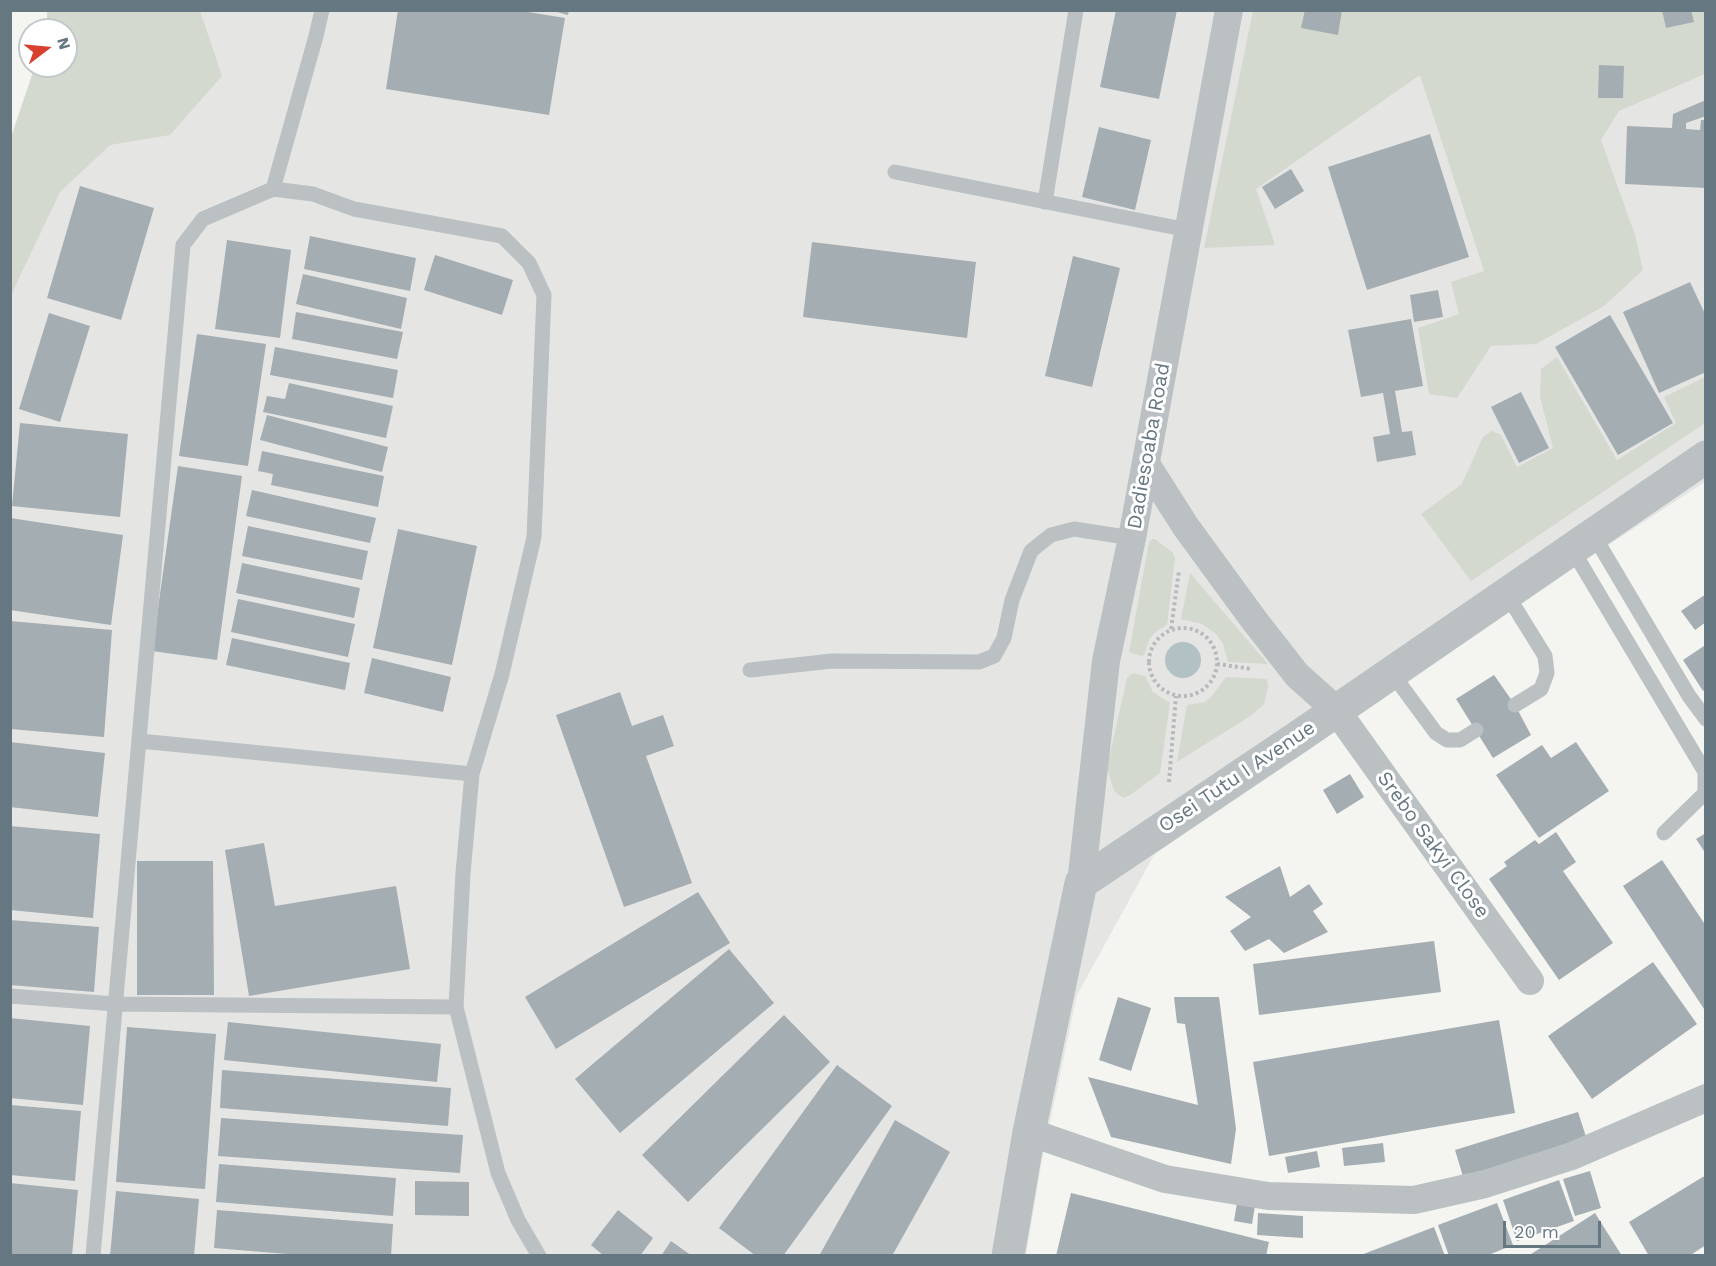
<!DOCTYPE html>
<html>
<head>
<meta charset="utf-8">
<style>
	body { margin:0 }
	#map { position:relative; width:1716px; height:1266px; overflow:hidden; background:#f4f4f0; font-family:"Work Sans",sans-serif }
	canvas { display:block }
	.frame { position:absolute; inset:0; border:12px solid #657780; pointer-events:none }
	.north { position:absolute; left:18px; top:18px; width:60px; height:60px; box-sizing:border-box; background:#fff; border:2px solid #c1c9cc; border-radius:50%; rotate:74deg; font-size:16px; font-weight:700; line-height:24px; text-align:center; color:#657780 }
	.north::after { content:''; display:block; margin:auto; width:21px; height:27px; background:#d8412d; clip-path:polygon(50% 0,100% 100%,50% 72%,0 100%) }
	.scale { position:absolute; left:1503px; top:1221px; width:98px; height:27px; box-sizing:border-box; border:3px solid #657780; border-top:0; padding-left:8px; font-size:18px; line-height:21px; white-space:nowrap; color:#657780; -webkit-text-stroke:4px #fff; paint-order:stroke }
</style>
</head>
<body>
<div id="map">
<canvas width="1716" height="1266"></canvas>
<div class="frame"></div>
<div class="north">N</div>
<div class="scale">20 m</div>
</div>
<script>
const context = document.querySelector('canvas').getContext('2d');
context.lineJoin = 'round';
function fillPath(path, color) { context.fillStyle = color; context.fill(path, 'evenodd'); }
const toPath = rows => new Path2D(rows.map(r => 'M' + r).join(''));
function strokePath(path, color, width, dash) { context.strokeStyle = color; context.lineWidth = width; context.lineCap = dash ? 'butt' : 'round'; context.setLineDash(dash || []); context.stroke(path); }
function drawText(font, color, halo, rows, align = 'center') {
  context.font = font + ' "Work Sans",sans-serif'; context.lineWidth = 6; context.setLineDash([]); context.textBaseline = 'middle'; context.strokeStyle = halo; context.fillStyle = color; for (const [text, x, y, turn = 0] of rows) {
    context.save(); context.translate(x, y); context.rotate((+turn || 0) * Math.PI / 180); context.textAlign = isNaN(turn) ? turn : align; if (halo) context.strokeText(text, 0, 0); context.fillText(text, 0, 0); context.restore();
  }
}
const built = toPath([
	[66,11,1705,11,1705,482,1480,629,1154,855,1077,995,1042,1160,1026,1255,11,1256,10,203,66,66]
]);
const green = toPath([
	[47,11,200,11,222,76,170,135,110,145,60,192,11,295,11,137,35,66,66,66,66,30,47,30],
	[1253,11,1705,11,1705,74,1619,111,1601,140,1635,235,1643,270,1604,306,1536,344,1491,346,1457,398,1429,394,1418,328,1459,314,1451,282,1484,271,1420,75,1256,189,1275,245,1204,248],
	[1557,357,1617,460,1676,423,1664,397,1705,377,1705,423,1471,581,1421,514,1462,484,1483,437,1492,431,1501,435,1517,467,1553,448,1540,397,1541,369],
	[1152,539,1155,539,1173,553,1175,558,1167,625,1157,631,1150,638,1144,655,1141,656,1129,652,1149,542],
	[1190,573,1268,664,1228,662,1223,644,1216,634,1202,624,1181,619],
	[1133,673,1145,676,1153,692,1170,703,1160,773,1130,795,1123,798,1114,791,1107,768,1127,678],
	[1226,677,1267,679,1268,687,1264,704,1252,715,1177,762,1187,705,1205,702,1211,697]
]);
const water = toPath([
	'1165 660a18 18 0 1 1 36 0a18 18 0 1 1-36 0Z'
]);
const building = toPath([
	[398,10,516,10,565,18,549,115,386,89],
	[550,10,569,10,568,15],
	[1116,10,1177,10,1159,99,1100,87],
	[1305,10,1342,10,1338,35,1301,28],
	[1662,10,1691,10,1694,22,1666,28],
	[1599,65,1624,66,1623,98,1598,98],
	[1706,100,1706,116,1686,123,1686,129,1700,130,1701,120,1706,120,1706,188,1625,184,1627,126,1672,128,1673,114],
	[1099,127,1151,140,1135,210,1082,197],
	[1430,134,1469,257,1367,290,1328,167],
	[1291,169,1304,191,1275,209,1262,187],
	[80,186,154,208,121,320,47,298],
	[310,236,416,258,410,291,304,269],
	[227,240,291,250,280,338,215,329],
	[812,242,976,262,967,338,803,317],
	[435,255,513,280,502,315,424,290],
	[1073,256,1120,268,1092,387,1045,376],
	[303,274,407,298,401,329,296,304],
	[1690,282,1706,316,1706,372,1659,393,1623,312],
	[1438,290,1443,317,1414,322,1410,295],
	[296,312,403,332,397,359,292,339],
	[49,313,90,326,60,422,19,409],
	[1610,315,1673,423,1618,455,1555,347],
	[1411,319,1423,386,1395,391,1402,432,1412,431,1416,455,1377,462,1373,437,1390,434,1383,393,1361,397,1348,330],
	[197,334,266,344,248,466,179,456],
	[275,347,398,370,393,398,270,375],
	[289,383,393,406,386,438,263,412,267,396,285,399],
	[1521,392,1549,448,1519,463,1491,407],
	[267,415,388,447,382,472,260,440],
	[20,423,128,434,120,517,12,506],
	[262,451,384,476,378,507,271,485,273,474,258,471],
	[178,466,242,476,217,660,152,651],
	[252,490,376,518,370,543,246,516],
	[10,518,123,535,111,625,10,610],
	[248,526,368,551,362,580,242,556],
	[398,529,477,546,452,665,373,648],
	[242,563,360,588,354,618,236,593],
	[1706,594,1706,622,1695,630,1681,611],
	[238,599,355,624,348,657,231,632],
	[10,621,112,630,104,737,10,729],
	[232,638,350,663,345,690,226,665],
	[1704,646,1706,689,1703,691,1683,660],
	[372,658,451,677,443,712,364,693],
	[1494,675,1515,705,1531,735,1493,758,1456,699],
	[620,692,632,726,663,715,674,746,646,756,692,883,624,907,556,715],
	[10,742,105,753,98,817,10,807],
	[1576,742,1609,791,1539,838,1496,775,1542,745,1551,758],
	[1350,774,1364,797,1337,814,1323,790],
	[10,826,100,834,93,918,10,910],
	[1556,832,1576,862,1563,871,1613,943,1559,980,1489,879,1507,866,1504,862,1535,840,1539,844],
	[1706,833,1706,854,1696,839],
	[264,843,275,906,396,886,410,969,249,996,225,850],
	[1662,860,1706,926,1706,1012,1623,886],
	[137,861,213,861,214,995,137,995],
	[1280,866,1290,897,1309,884,1323,904,1313,911,1328,932,1284,953,1269,939,1245,951,1230,931,1251,917,1225,897],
	[698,892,730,943,556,1049,525,997],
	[10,920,99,927,94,992,10,985],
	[1434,941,1441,992,1259,1015,1253,964],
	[729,949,774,1003,620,1133,575,1079],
	[1653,962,1697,1024,1592,1099,1548,1036],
	[1118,997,1151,1008,1131,1071,1099,1060],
	[1174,997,1219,997,1236,1129,1231,1164,1111,1137,1088,1077,1198,1105,1185,1024,1177,1023],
	[784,1015,830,1062,688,1202,642,1155],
	[10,1018,90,1026,83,1105,10,1098],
	[1499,1020,1515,1113,1269,1156,1253,1062],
	[228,1022,441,1044,437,1082,224,1060],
	[127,1027,216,1034,205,1189,116,1182],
	[837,1065,892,1106,783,1256,756,1256,719,1228],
	[222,1070,451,1088,448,1126,220,1108],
	[10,1105,81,1111,75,1181,10,1175],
	[1578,1112,1589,1146,1465,1183,1455,1150],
	[221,1118,463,1135,460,1173,218,1156],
	[895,1120,950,1152,892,1256,819,1256],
	[1383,1143,1385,1162,1344,1166,1342,1148],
	[1317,1151,1320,1167,1288,1173,1285,1157],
	[219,1164,396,1178,393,1216,216,1202],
	[1590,1171,1601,1208,1575,1216,1563,1179],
	[1706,1175,1706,1245,1689,1256,1649,1256,1629,1222],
	[1559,1180,1574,1221,1517,1241,1503,1200],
	[415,1181,469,1182,469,1216,415,1215],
	[10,1183,78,1190,72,1256,10,1256],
	[116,1191,199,1199,194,1256,110,1256],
	[1071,1193,1269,1242,1266,1256,1056,1256],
	[1237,1203,1255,1206,1252,1224,1234,1221],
	[1497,1203,1513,1245,1486,1256,1449,1256,1438,1225],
	[217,1210,393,1224,391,1256,311,1256,214,1248],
	[618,1210,653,1238,640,1256,604,1256,591,1245],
	[1258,1213,1303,1216,1303,1238,1257,1235],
	[1595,1213,1622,1256,1528,1256],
	[1434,1227,1445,1256,1361,1256,1361,1255],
	[671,1241,692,1256,661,1256]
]);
const path = toPath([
	'1149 662a34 34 0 1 1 68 0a34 34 0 1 1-68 0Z',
	[1171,629,1179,571],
	[1217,664,1252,669],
	[1169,782,1176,696]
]);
const service = toPath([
	[895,172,1188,230],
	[273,189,316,36,322,10],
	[1045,202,1076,10],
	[1593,534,1689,696,1706,719],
	[1572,549,1705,772,1705,793,1664,833],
	[1506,593,1545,656,1547,673,1541,689,1515,705],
	[750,670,832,661,979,662,994,656,1004,638,1012,600,1031,551,1051,535,1074,529,1132,538],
	[1391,672,1436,733,1447,740,1460,740,1476,730],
	[140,741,472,774],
	[10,996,115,1004,456,1007],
	[93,1256,183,245,203,219,273,189,313,194,354,209,502,236,529,263,544,295,534,537,502,674,472,774,463,873,456,1007,498,1173,518,1220,539,1256]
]);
const minor = toPath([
	[1146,464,1186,527,1254,620,1297,675,1336,710,1530,981],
	[1081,883,1106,661,1132,538,1229,10],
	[1029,1132,1165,1179,1268,1196,1414,1200,1485,1184,1572,1156,1706,1098]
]);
const tertiary = toPath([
	[1008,1256,1029,1132,1081,883,1301,735,1706,457]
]);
const streetNames = [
	["Dadiesoaba Road",1149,446,-80],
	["Osei Tutu I Avenue",1237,777,-34],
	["Srebo Sakyi Close",1433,845,54]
];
fillPath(built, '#e5e5e4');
fillPath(green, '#d4d9d0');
fillPath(water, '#b2c1c3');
fillPath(building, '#a4adb1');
strokePath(path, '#b7babc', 4, [3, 3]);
strokePath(service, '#bbc0c2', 15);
strokePath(minor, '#bbc0c2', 28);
strokePath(tertiary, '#bbc0c2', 33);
drawText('20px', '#657780', '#fff', streetNames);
</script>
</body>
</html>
